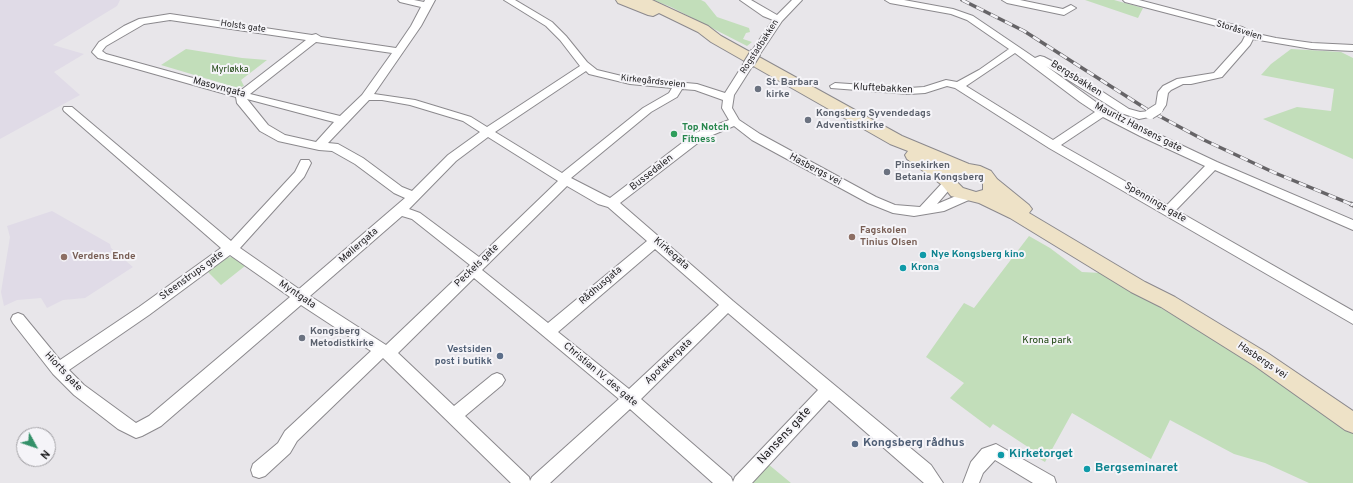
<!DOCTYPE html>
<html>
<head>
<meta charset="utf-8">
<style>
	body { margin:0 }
	#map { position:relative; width:1353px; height:483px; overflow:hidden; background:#e8e6ea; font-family:Overpass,sans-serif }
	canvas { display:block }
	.north { position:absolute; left:16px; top:427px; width:40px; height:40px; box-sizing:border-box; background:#f5f4f8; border:1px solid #9f9ea2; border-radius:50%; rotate:130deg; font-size:11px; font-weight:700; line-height:16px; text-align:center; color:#1f1e20 }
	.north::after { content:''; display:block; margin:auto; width:14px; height:18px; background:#339068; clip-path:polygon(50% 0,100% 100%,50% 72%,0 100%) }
</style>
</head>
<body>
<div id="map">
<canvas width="1353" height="483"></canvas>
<div class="north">N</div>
</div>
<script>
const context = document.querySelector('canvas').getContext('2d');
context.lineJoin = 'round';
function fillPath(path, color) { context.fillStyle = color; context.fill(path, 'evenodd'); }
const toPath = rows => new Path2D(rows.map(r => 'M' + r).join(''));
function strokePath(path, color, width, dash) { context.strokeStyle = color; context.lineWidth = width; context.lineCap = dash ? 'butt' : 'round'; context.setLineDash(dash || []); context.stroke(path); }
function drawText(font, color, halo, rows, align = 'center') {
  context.font = font + ' Overpass,sans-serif'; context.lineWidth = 4; context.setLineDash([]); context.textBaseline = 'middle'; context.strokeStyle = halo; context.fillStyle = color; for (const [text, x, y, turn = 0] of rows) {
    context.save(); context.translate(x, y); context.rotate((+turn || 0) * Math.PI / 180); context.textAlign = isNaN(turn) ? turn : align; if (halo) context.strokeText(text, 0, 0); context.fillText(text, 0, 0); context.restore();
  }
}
const built = toPath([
	[0,0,120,0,117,6,53,45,84,54,54,72,80,95,0,139],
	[52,211,110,244,111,248,133,267,85,298,63,300,47,308,41,298,17,300,4,306,1,292,10,237,7,226]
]);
const green = toPath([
	[653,0,701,0,705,2,717,17,749,28,750,32,746,33,743,39,752,42,747,46,671,7],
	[1085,0,1114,0,1143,8,1138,18],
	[186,49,242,58,267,60,241,80,244,86,238,88,161,65],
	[1291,49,1341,52,1353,58,1353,159,1263,119,1297,107,1331,111,1334,89,1261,75,1271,64],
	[1029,236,1050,248,1082,272,1101,273,1233,350,1318,407,1353,433,1353,483,1309,483,1265,463,1234,454,1170,420,1151,459,1072,413,1045,462,1026,451,1028,447,993,424,990,428,950,398,964,383,926,357,964,303,974,308],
	[232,257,245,266,221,285,206,270,224,258],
	[768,464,791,483,752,483]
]);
const street = toPath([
	[398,0,414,0,424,2,425,0,435,0,421,26,374,94,415,100,471,117,487,127,580,66,560,40,546,26,504,0,515,0,552,22,566,36,587,62,597,70,630,78,697,84,725,93,744,63,752,63,753,65,734,95,732,108,739,120,760,134,876,197,895,205,920,207,945,180,949,179,953,180,955,183,937,204,963,193,971,193,973,196,971,199,944,211,914,216,893,213,868,203,752,140,734,126,703,139,620,203,733,301,931,465,943,483,924,483,829,400,752,483,713,483,630,409,550,483,511,483,383,358,297,441,290,453,265,476,259,478,253,476,251,470,253,464,278,443,285,431,371,351,301,305,161,426,142,436,136,438,118,429,74,395,53,374,13,323,11,319,13,315,18,313,23,315,60,360,139,307,221,248,64,111,63,109,64,107,72,107,231,241,295,172,301,160,309,160,311,163,304,177,240,248,299,289,405,198,394,193,355,164,332,151,319,150,278,141,260,131,237,103,236,97,98,58,92,52,99,42,124,26,139,19,170,14,312,35,316,34,321,37,396,48,411,26,421,7,400,2,398,0],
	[170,20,306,40,240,91,106,54,102,51,106,46,144,24,170,20],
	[316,42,392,53,362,95,340,116,250,94,316,42],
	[586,71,589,74,630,84,672,88,669,93,643,108,562,173,495,132,586,71],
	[682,89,695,90,723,100,722,108,729,120,695,133,610,198,571,178,651,112,677,97,682,89],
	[247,99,326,120,334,122,316,142,285,135,268,125,247,99],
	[369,100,382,100,410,105,463,121,480,132,448,155,412,191,402,187,363,158,338,144,328,143,369,100],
	[488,137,558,181,479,257,420,213,409,209,456,161,488,137],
	[567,186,598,204,608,207,647,241,548,323,482,270,567,186],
	[402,216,412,219,470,265,386,345,310,296,402,216],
	[655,249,719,305,629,389,558,332,655,249],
	[230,255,290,297,149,416,136,423,84,385,69,370,149,315,230,255],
	[474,278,619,399,532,477,530,481,529,477,465,416,502,385,505,380,502,375,497,373,492,375,454,406,398,353,474,278],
	[728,313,818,390,735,477,733,482,731,477,641,399,728,313],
	[740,0,751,0,777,15,792,0,802,0,782,21,760,54,756,55,751,52,773,20,763,16,740,0],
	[885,0,904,0,953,9,973,16,1035,58,1040,56,1044,57,1072,72,1129,109,1140,112,1150,111,1155,114,1154,116,1139,119,1121,113,1046,66,1107,110,1217,162,1353,220,1353,230,1215,170,1176,210,1353,311,1353,324,1049,148,955,88,947,86,925,93,909,94,831,88,830,86,835,83,909,88,924,87,946,80,957,82,979,70,1009,49,967,20,951,14,890,3,885,0],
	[1015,53,1080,102,1095,112,1053,140,966,86,1015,53],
	[1103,117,1140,136,1205,166,1167,205,1061,145,1103,117],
	[1002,0,1020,0,1063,9,1071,5,1076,8,1064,15,1007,3,1002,0],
	[1123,0,1139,0,1242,27,1253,33,1276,38,1312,43,1353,45,1353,51,1312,49,1253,39,1250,45,1222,77,1191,84,1183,84,1171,90,1168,93,1166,105,1162,111,1158,112,1153,109,1156,105,1158,92,1163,86,1177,79,1214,73,1242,42,1245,36,1236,31,1125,2,1123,0],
	[996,444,1054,477,1056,483,1033,483,995,460,983,473,979,483,963,483,971,462,982,449,996,444]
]);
const secondary = toPath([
	[616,0,652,0,708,26,721,36,902,136,969,164,980,166,991,171,997,179,1029,205,1032,209,1029,213,1145,282,1175,297,1269,354,1353,411,1353,433,1345,430,1255,366,1161,307,1131,292,1010,218,979,203,951,196,942,185,907,159,905,155,908,151,890,144,711,42,698,32,659,13,653,16,648,15,618,3,616,0],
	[933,162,948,168,944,170,933,162],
	[961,175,971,175,979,179,983,184,983,190,976,192,963,188,956,181,957,177,961,175]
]);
const railFar1 = toPath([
	[962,0,1024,31,1148,110,1204,140,1275,173,1353,205]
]);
const rail = toPath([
	[1351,204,1353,205]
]);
const streetBridge = toPath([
	[748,65,756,52],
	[1150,114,1158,109]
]);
const markers = [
	[758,89,4,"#6b7280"],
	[808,120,4,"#6b7280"],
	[674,134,4,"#2e9e5b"],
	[887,172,4,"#6b7280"],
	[852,237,4,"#8d6e63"],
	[923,255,4,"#0f9aa8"],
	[64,257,4,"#8d6e63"],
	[903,268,4,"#0f9aa8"],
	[302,338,4,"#6b7280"],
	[500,356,4,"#5c6f8a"],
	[855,444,4,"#5c6f8a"],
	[1001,455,4,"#0f9aa8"],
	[1087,469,4,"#0f9aa8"]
];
const farStreetnames = [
	["Holsts gate",243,27,8],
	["Storåsveien",1239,31,17],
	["Rogstadbakken",760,47,-57],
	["Kirkegårdsveien",653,82,6]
];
const farParknames = [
	["Myrløkka",230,70]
];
const streetNames = [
	["Bergsbakken",1076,79,32],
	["Masovngata",219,88,15],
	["Kluftebakken",883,89,3],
	["Mauritz Hansens gate",1138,128,27],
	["Hasbergs vei",815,170,28],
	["Bussedalen",652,173,-38],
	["Spennings gate",1155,203,30],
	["Møllergata",359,246,-41],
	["Kirkegata",671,254,41],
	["Peckels gate",477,266,-44],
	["Steenstrups gate",192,276,-36],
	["Rådhusgata",601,286,-41],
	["Myntgata",297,295,34],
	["Hasbergs vei",1262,361,34],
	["Apotekergata",669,362,-44],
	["Hiorts gate",63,372,47],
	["Christian IV. des gate",600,375,40]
];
const worshipNames = [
	["St. Barbara",766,83],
	["kirke",766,95],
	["Kongsberg Syvendedags",816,114],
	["Adventistkirke",816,126],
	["Pinsekirken",895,166],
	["Betania Kongsberg",895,178],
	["Kongsberg",310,332],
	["Metodistkirke",310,344]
];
const leisureNames = [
	["Top Notch",682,128],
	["Fitness",682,140]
];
const educationNames = [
	["Fagskolen",860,231],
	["Tinius Olsen",860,243],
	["Verdens Ende",72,257]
];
const cultureNames = [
	["Nye Kongsberg kino",931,255],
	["Krona",911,268]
];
const parkNames = [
	["Krona park",1047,341]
];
const serviceNames = [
	["Vestsiden",492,350],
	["post i butikk",492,362]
];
const nearStreetnames = [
	["Nansens gate",785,436,-47]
];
const nearServicenames = [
	["Kongsberg rådhus",863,444]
];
const nearCulturenames = [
	["Kirketorget",1009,455],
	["Bergseminaret",1095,469]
];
fillPath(built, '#e0dbe7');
fillPath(green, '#c2deba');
strokePath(street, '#8b898d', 2);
strokePath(secondary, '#8b898d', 2);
fillPath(street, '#fff');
fillPath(secondary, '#eee2c7');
strokePath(railFar1, '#666467', 3.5);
strokePath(rail, '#666467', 5);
strokePath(railFar1, '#f5f4f8', 2.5, [8]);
strokePath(rail, '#f5f4f8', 3.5, [10]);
strokePath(streetBridge, '#8b898d', 12, []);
strokePath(streetBridge, '#fff', 10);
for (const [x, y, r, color] of markers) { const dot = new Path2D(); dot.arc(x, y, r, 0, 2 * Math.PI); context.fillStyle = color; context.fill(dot); strokePath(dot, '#f5f4f8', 1.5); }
drawText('9px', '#1f1e20', '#f5f4f8', farStreetnames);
drawText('9px', '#153f07', '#f5f4f8', farParknames);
drawText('10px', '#1f1e20', '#f5f4f8', streetNames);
drawText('bold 10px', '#5b616d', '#f5f4f8', worshipNames, 'left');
drawText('bold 10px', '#27864d', '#f5f4f8', leisureNames, 'left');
drawText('bold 10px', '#785e54', '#f5f4f8', educationNames, 'left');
drawText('bold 10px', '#0d838f', '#f5f4f8', cultureNames, 'left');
drawText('10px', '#153f07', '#f5f4f8', parkNames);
drawText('bold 10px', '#4e5e75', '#f5f4f8', serviceNames, 'right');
drawText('12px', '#1f1e20', '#f5f4f8', nearStreetnames);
drawText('bold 12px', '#4e5e75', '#f5f4f8', nearServicenames, 'left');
drawText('bold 12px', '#0d838f', '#f5f4f8', nearCulturenames, 'left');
</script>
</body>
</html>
